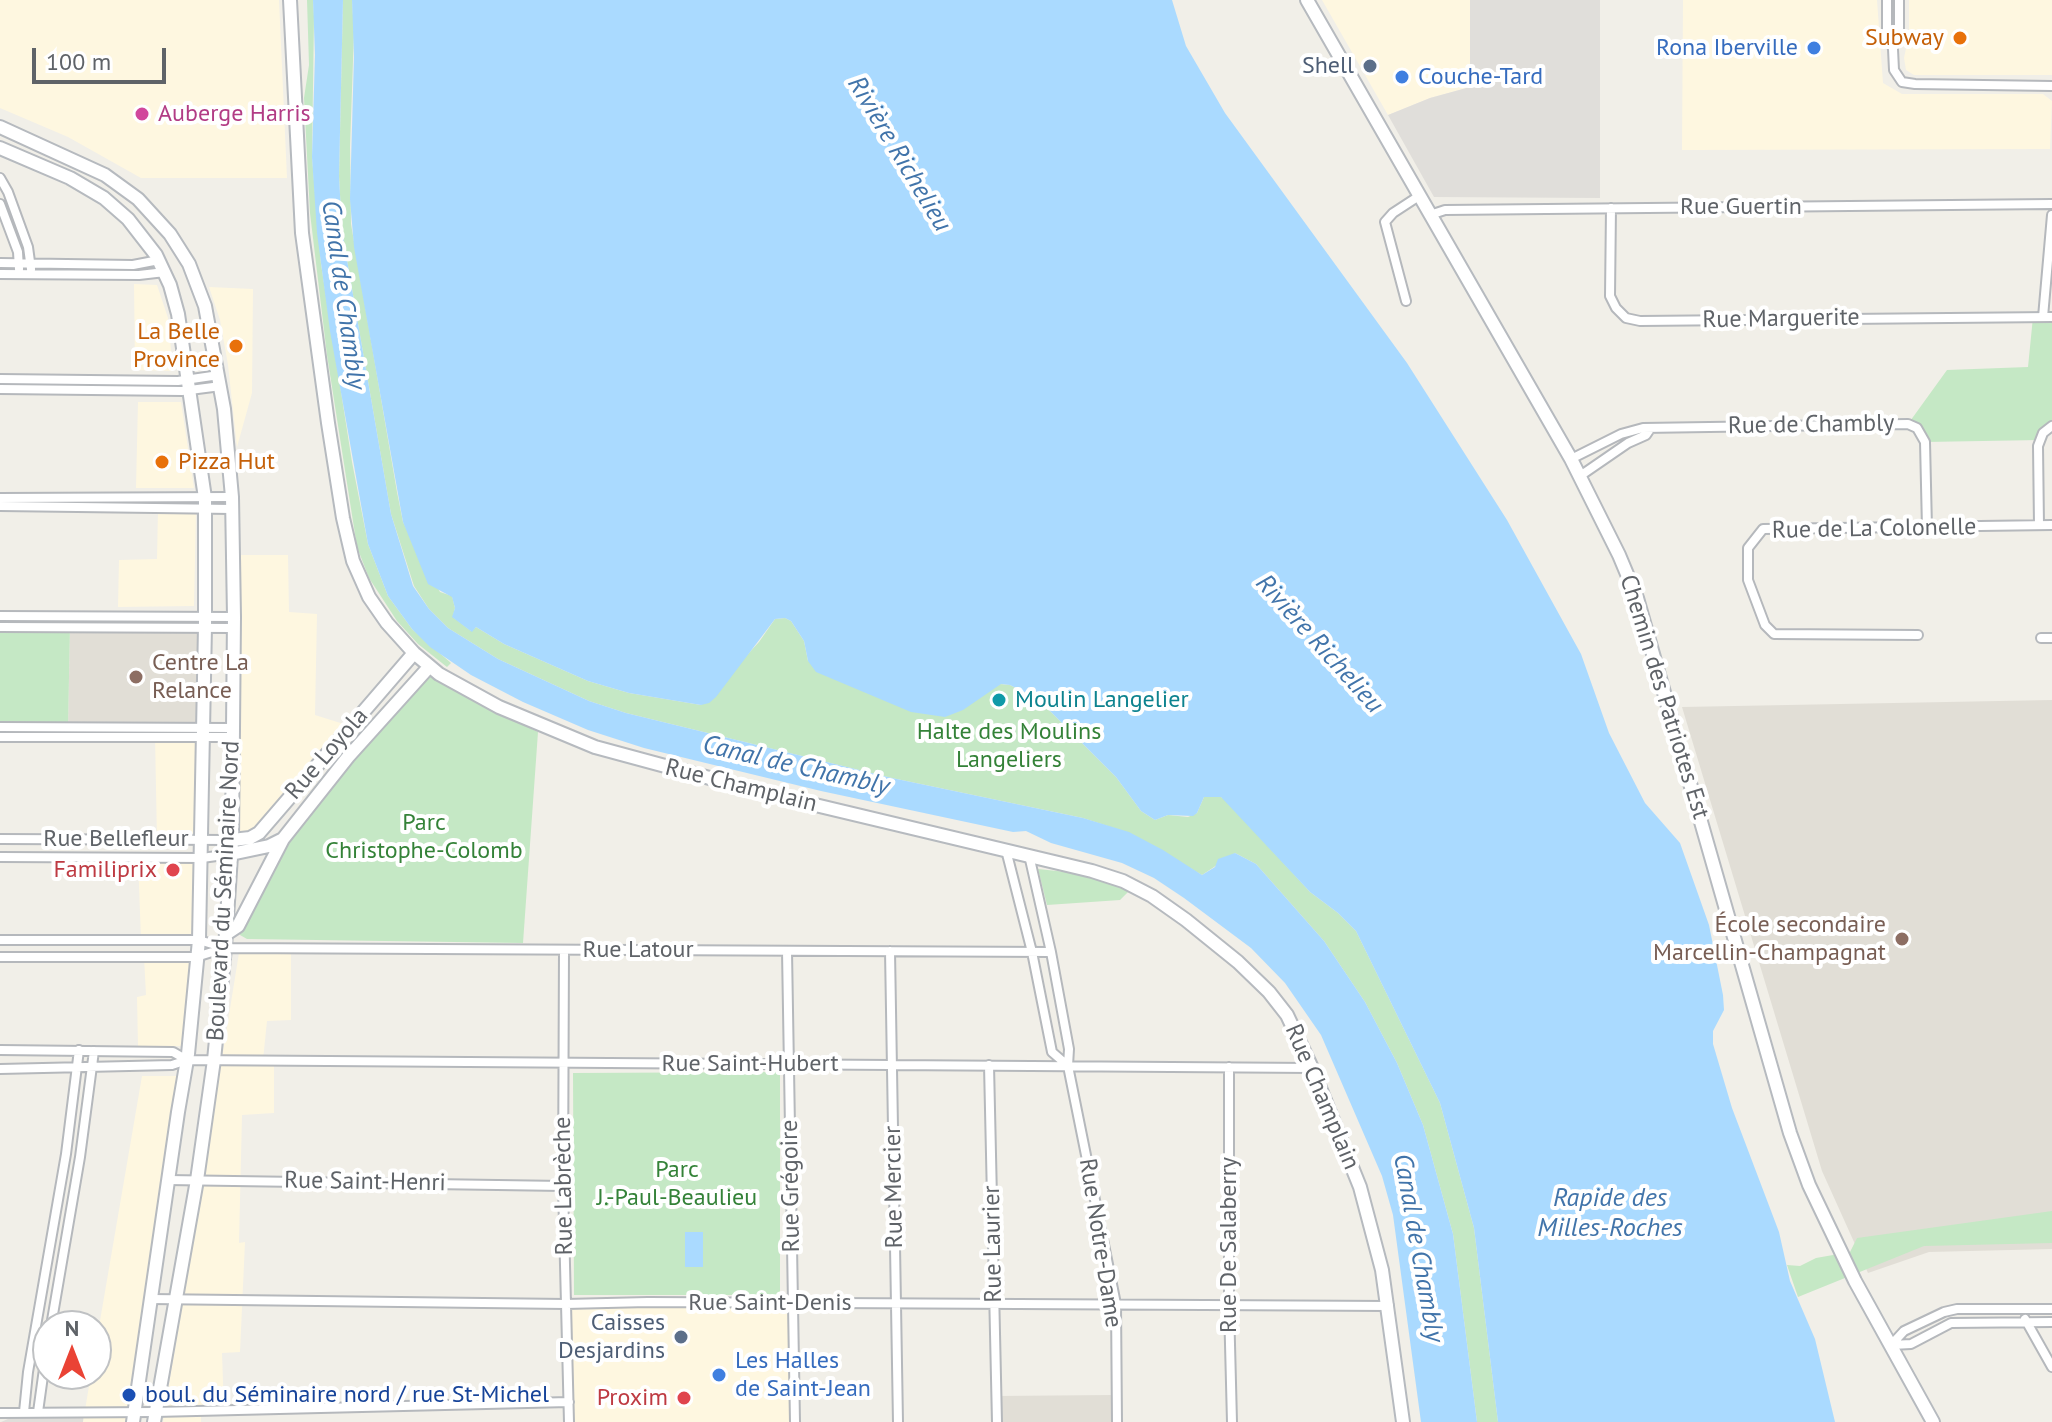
<!DOCTYPE html>
<html>
<head>
<meta charset="utf-8">
<style>
	body { margin:0 }
	#map { position:relative; width:2052px; height:1422px; overflow:hidden; background:#f1efe8; font-family:"PT Sans",sans-serif }
	canvas { display:block }
	.north { position:absolute; left:32px; top:1310px; width:80px; height:80px; box-sizing:border-box; background:#fff; border:2px solid #bfc1c3; border-radius:50%; rotate:0deg; font-size:22px; font-weight:700; line-height:32px; text-align:center; color:#5f6368 }
	.north::after { content:''; display:block; margin:auto; width:28px; height:36px; background:#ea4335; clip-path:polygon(50% 0,100% 100%,50% 72%,0 100%) }
	.scale { position:absolute; left:32px; top:48px; width:134px; height:36px; box-sizing:border-box; border:4px solid #5f6368; border-top:0; padding-left:10px; font-size:24px; line-height:28px; white-space:nowrap; color:#5f6368; -webkit-text-stroke:6px #fff; paint-order:stroke }
</style>
</head>
<body>
<div id="map">
<canvas width="2052" height="1422"></canvas>
<div class="north">N</div>
<div class="scale">100 m</div>
</div>
<script>
const context = document.querySelector('canvas').getContext('2d');
context.lineJoin = 'round';
function fillPath(path, color) { context.fillStyle = color; context.fill(path, 'evenodd'); }
const toPath = rows => new Path2D(rows.map(r => 'M' + r).join(''));
function strokePath(path, color, width, dash) { context.strokeStyle = color; context.lineWidth = width; context.lineCap = dash ? 'butt' : 'round'; context.setLineDash(dash || []); context.stroke(path); }
function drawText(font, color, halo, rows, align = 'center') {
  context.font = font + ' "PT Sans",sans-serif'; context.lineWidth = 8; context.setLineDash([]); context.textBaseline = 'middle'; context.strokeStyle = halo; context.fillStyle = color; for (const [text, x, y, turn = 0] of rows) {
    context.save(); context.translate(x, y); context.rotate((+turn || 0) * Math.PI / 180); context.textAlign = isNaN(turn) ? turn : align; if (halo) context.strokeText(text, 0, 0); context.fillText(text, 0, 0); context.restore();
  }
}
const commercial = toPath([
	[0,0,279,0,287,178,141,178,68,137,0,108],
	[1322,0,1470,0,1470,87,1430,98,1388,115],
	[1683,0,1877,0,1883,83,1902,94,2043,94,2052,101,2050,149,1682,150],
	[1909,0,2052,0,2052,75,1914,75,1906,70,1904,58,1909,34],
	[134,284,157,285,168,318,173,371,135,370],
	[209,287,253,289,252,393,237,447,228,365,220,320],
	[138,402,181,402,194,488,136,488],
	[158,510,196,511,194,606,118,607,119,560,157,559],
	[233,555,288,555,289,612,317,614,315,715,350,726,259,833,232,840],
	[155,736,203,737,202,838,157,840],
	[138,858,202,858,199,940,141,940],
	[291,952,291,1020,267,1021,263,1060,274,1061,274,1113,242,1115,239,1243,245,1242,240,1352,222,1353,224,1410,201,1411,201,1422,163,1422,239,953],
	[144,957,196,957,185,1046,138,1046,137,997,146,995],
	[142,1076,178,1076,178,1112,133,1422,83,1422,91,1374,96,1374,96,1344],
	[793,1303,795,1422,568,1422,566,1304]
]);
const industrial = toPath([
	[1470,0,1600,0,1600,198,1434,197,1388,115,1430,98,1470,87],
	[84,1411,83,1422,1,1422,24,1412]
]);
const education = toPath([
	[205,626,203,727,68,728,70,627],
	[2052,700,2052,1249,1929,1252,1868,1273,1822,1171,1682,707],
	[1112,1395,1117,1396,1117,1422,997,1422,996,1396]
]);
const green = toPath([
	[307,0,313,0,314,16,312,157,321,264,352,462,368,544,388,596,412,629,451,663,447,667,418,644,397,621,369,578,357,547,327,355,310,213,304,98,309,65],
	[343,0,352,0,354,32,350,147,351,224,397,492,403,522,440,592,452,596,455,608,453,617,471,631,476,627,504,644,588,681,629,693,701,705,759,642,775,619,785,618,791,621,804,641,808,661,985,693,1000,684,1010,685,1038,699,1116,777,1141,811,1155,820,1168,815,1188,817,1197,813,1204,797,1221,797,1227,801,1310,892,1338,913,1356,931,1440,1103,1474,1228,1498,1422,1477,1422,1453,1234,1423,1125,1397,1063,1365,1002,1324,941,1256,864,1235,853,1202,875,1129,833,1083,818,892,778,626,713,589,701,498,659,448,628,429,609,414,586,391,514,342,231,339,176],
	[2033,317,2052,317,2052,426,2040,440,1925,442,1908,424,1947,370,2028,367],
	[0,627,70,627,68,728,0,727],
	[428,672,476,701,538,732,523,943,247,939,240,935,238,926,285,844,312,805],
	[1038,869,1085,874,1129,891,1120,900,1047,905],
	[780,1072,780,1295,574,1295,573,1073],
	[2052,1211,2052,1243,1924,1246,1798,1297,1787,1265,1800,1266,1816,1258,1850,1252,1857,1238]
]);
const water = toPath([
	[313,0,343,0,339,176,342,231,391,514,413,586,429,609,448,628,498,659,589,701,626,713,892,778,1083,818,1129,832,1163,850,1202,875,1215,867,1218,859,1235,853,1256,864,1324,941,1365,1002,1397,1063,1423,1125,1453,1234,1477,1422,1421,1422,1393,1215,1382,1176,1321,1035,1285,983,1251,948,1184,898,1154,878,1122,863,1051,843,1026,831,1013,832,821,791,644,748,588,730,523,702,471,675,430,647,412,629,388,596,368,544,330,331,317,233,312,157,315,55],
	[352,0,1172,0,1186,46,1225,113,1407,363,1507,520,1581,654,1609,733,1645,803,1680,843,1709,925,1723,995,1724,1010,1713,1031,1713,1044,1732,1108,1779,1232,1790,1281,1815,1339,1835,1422,1498,1422,1474,1228,1440,1103,1356,931,1338,913,1310,892,1221,797,1204,797,1197,813,1193,816,1168,815,1155,820,1141,811,1116,777,1038,699,1010,685,1001,684,963,710,945,717,911,712,816,672,808,661,804,641,791,621,785,618,775,619,716,697,709,703,701,705,629,693,588,681,504,644,476,627,472,632,452,617,455,608,452,597,428,584,403,522,354,247,350,199,354,56],
	[685,1232,703,1232,703,1267,685,1267]
]);
const street = toPath([
	[1887,0,1887,30,1893,49,1894,70,1902,82,1915,84,2052,86],
	[1893,48,1899,29,1899,0],
	[0,178,8,192,28,247,31,269],
	[0,204,18,252,19,269],
	[1611,208,1610,296,1616,308,1626,318,1640,321,2052,317],
	[1430,215,1445,210,2052,204],
	[0,263,133,265,159,260],
	[0,274,139,275,165,272],
	[1406,301,1385,222,1393,213,1419,196],
	[2043,317,2052,215],
	[0,379,178,381,219,375],
	[0,389,182,391,221,386],
	[1571,459,1621,434,1643,428,1908,424,1917,428,1925,442,1927,528],
	[1580,476,1628,443,1646,435,1650,429],
	[0,498,232,497],
	[0,506,232,509],
	[2039,525,2038,446,2043,433,2052,426],
	[0,616,234,617],
	[0,627,233,628],
	[1918,635,1774,634,1765,625,1748,580,1748,548,1763,529,2052,525],
	[2041,638,2052,638],
	[0,727,233,728],
	[0,737,233,737],
	[0,839,232,840],
	[1006,850,1032,952,1052,1052,1067,1065],
	[1029,855,1051,952,1069,1049,1068,1066,1116,1304,1117,1422],
	[0,857,202,858,231,854],
	[0,940,199,940,225,948,1051,952],
	[564,950,563,1186,569,1422],
	[787,951,795,1422],
	[890,951,898,1422],
	[0,957,196,957,225,948],
	[0,1050,173,1052,187,1060],
	[989,1065,997,1422],
	[1229,1067,1229,1305,1232,1422],
	[0,1069,172,1065,187,1060,1312,1068],
	[168,1180,563,1186],
	[151,1299,566,1304,648,1302,1389,1306],
	[2025,1319,2052,1367],
	[51,1326,80,1157,94,1051],
	[1891,1345,1904,1331,1944,1312,1957,1309,2052,1309],
	[1892,1345,1911,1344,1951,1323,2052,1322],
	[24,1412,28,1372,66,1154,79,1050],
	[38,1412,48,1340],
	[0,1413,155,1412,569,1402]
]);
const secondary = toPath([
	[290,0,302,233,328,423,343,518,353,561,369,597,387,623,414,653,439,674,499,707,595,747,765,793,1092,871,1123,881,1152,896,1186,920,1238,962,1269,992,1287,1015,1312,1068,1360,1187,1382,1270,1403,1422],
	[1307,0,1571,459,1619,555,1637,598,1790,1133,1809,1185,1855,1281,1933,1422],
	[0,127,105,175,138,199,170,234,189,264,205,306,224,409,232,497,234,617,232,840,225,948,214,1060,197,1180,154,1422],
	[0,148,70,178,104,198,128,219,156,255,170,285,178,314,205,498,205,626,199,940,188,1054,178,1112,133,1422],
	[232,840,250,838,259,833,414,653],
	[231,854,269,846,283,839,348,757,429,667],
	[226,934,238,926,283,839]
]);
const markers = [
	[1960,38,8,"#e8710a"],
	[1814,48,8,"#3f7fe0"],
	[1370,66,8,"#5c6f8a"],
	[1402,77,8,"#3f7fe0"],
	[142,114,8,"#d1479c"],
	[236,346,8,"#e8710a"],
	[162,462,8,"#e8710a"],
	[136,677,8,"#8d6e63"],
	[999,700,8,"#0f9aa8"],
	[173,870,8,"#e0444e"],
	[1902,939,8,"#8d6e63"],
	[681,1337,8,"#5c6f8a"],
	[719,1375,8,"#3f7fe0"],
	[129,1395,8,"#1a4fb4"],
	[684,1398,8,"#e0444e"]
];
const foodNames = [
	["Subway",1944,38],
	["La Belle",220,332],
	["Province",220,360],
	["Pizza Hut",178,462,"left"]
];
const shopNames = [
	["Rona Iberville",1798,48,"right"],
	["Couche-Tard",1418,77],
	["Les Halles",735,1361],
	["de Saint-Jean",735,1389]
];
const serviceNames = [
	["Shell",1354,66],
	["Caisses",665,1323],
	["Desjardins",665,1351]
];
const hotelNames = [
	["Auberge Harris",158,114]
];
const streetNames = [
	["Rue Guertin",1741,207],
	["Rue Marguerite",1781,319,-1],
	["Rue de Chambly",1811,425,-1],
	["Rue de La Colonelle",1874,529,-1],
	["Chemin des Patriotes Est",1664,697,73],
	["Rue Loyola",327,754,-49],
	["Rue Champlain",741,786,14],
	["Rue Bellefleur",116,839],
	["Boulevard du Séminaire Nord",224,891,-87],
	["Rue Latour",638,950],
	["Rue Saint-Hubert",750,1064],
	["Rue Champlain",1322,1097,67],
	["Rue Saint-Henri",365,1182,1],
	["Rue Labrèche",564,1186,-91],
	["Rue Grégoire",791,1186,-91],
	["Rue Mercier",894,1187,-91],
	["Rue Notre-Dame",1100,1243,81],
	["Rue Laurier",993,1244,-91],
	["Rue De Salaberry",1229,1245,-90],
	["Rue Saint-Denis",770,1303]
];
const educationNames = [
	["Centre La",152,663],
	["Relance",152,691],
	["École secondaire",1886,925,"right"],
	["Marcellin-Champagnat",1886,953,"right"]
];
const cultureNames = [
	["Moulin Langelier",1015,700]
];
const parkNames = [
	["Halte des Moulins",1009,732],
	["Langeliers",1009,760],
	["Parc",424,823],
	["Christophe-Colomb",424,851],
	["Parc",677,1170],
	["J.-Paul-Beaulieu",677,1198]
];
const healthNames = [
	["Familiprix",157,870],
	["Proxim",668,1398]
];
const transitNames = [
	["boul. du Séminaire nord / rue St-Michel",145,1395]
];
const waterNames = [
	["Rivière Richelieu",899,154,59],
	["Canal de Chambly",343,295,82],
	["Rivière Richelieu",1319,644,48],
	["Canal de Chambly",796,766,13],
	["Rapide des",1610,1199],
	["Milles-Roches",1610,1229],
	["Canal de Chambly",1418,1248,80]
];
fillPath(commercial, '#fef7e0');
fillPath(industrial, '#e0deda');
fillPath(education, '#e1ded6');
fillPath(green, '#c5e8c5');
fillPath(water, '#aadaff');
strokePath(street, '#b5b8bc', 12);
strokePath(secondary, '#b6babf', 16);
strokePath(street, '#fff', 8);
strokePath(secondary, '#fff', 12);
for (const [x, y, r, color] of markers) { const dot = new Path2D(); dot.arc(x, y, r, 0, 2 * Math.PI); context.fillStyle = color; context.fill(dot); strokePath(dot, '#fff', 3); }
drawText('24px', '#c56008', '#fff', foodNames, 'right');
drawText('24px', '#366cbe', '#fff', shopNames, 'left');
drawText('24px', '#4e5e75', '#fff', serviceNames, 'right');
drawText('24px', '#b23c85', '#fff', hotelNames, 'left');
drawText('24px', '#5f6368', '#fff', streetNames);
drawText('24px', '#785e54', '#fff', educationNames, 'left');
drawText('24px', '#0d838f', '#fff', cultureNames, 'left');
drawText('24px', '#348238', '#fff', parkNames);
drawText('24px', '#be3a42', '#fff', healthNames, 'right');
drawText('24px', '#164399', '#fff', transitNames, 'left');
drawText('italic 26px', '#4174aa', '#fff', waterNames);
</script>
</body>
</html>
